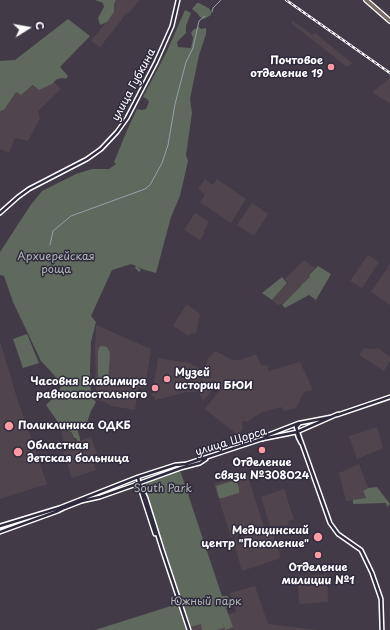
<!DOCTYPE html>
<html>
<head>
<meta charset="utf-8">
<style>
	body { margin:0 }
	#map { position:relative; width:390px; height:630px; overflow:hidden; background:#423a46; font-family:"Playpen Sans",sans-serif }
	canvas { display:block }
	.north { position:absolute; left:8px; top:8px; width:40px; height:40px; -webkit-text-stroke:3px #2f2a3d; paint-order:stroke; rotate:79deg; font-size:11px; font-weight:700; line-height:16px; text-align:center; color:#fff }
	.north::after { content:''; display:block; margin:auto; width:14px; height:18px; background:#fff; clip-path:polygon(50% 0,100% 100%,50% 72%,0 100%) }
</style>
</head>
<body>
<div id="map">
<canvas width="390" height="630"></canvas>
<div class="north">С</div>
</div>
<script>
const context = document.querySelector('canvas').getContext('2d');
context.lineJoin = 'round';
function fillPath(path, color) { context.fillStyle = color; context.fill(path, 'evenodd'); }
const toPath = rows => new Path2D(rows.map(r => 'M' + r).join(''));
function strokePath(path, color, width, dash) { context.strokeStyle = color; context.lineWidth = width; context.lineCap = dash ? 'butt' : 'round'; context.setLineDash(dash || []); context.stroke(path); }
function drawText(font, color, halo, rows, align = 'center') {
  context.font = font + ' "Playpen Sans",sans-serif'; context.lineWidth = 3; context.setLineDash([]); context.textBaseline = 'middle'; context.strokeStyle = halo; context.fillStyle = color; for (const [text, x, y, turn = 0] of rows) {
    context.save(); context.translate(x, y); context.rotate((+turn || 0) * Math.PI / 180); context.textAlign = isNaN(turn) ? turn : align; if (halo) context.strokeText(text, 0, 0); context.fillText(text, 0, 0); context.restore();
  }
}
const built = toPath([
	[116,0,140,0,128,14,126,13,120,22,100,47,91,41,114,12,114,4],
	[293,21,313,35,315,33,352,63,347,67,291,23],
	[390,78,390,104,372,92],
	[54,82,61,89,38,111,40,118,28,141,15,138,9,153,0,149,0,111,4,110,16,92,21,95,34,85,39,90],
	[205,179,213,185,217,179,246,199,231,223,200,202,205,195,198,189],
	[252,203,268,214,254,236,237,225],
	[195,213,209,222,204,231,204,234,200,240,184,230],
	[368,255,379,262,362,288,350,281],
	[304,260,315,268,308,275,310,277,301,285,301,286,282,304,277,305,272,300,288,283,285,279],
	[390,264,390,305,371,292],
	[186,305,188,305,200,314,196,334,191,333,189,336,173,326],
	[96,325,151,349,145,388,138,387,135,410,112,406,105,402,96,400,95,347],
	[0,341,16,395,47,484,0,499],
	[364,348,376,349,378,348,390,357,390,361,384,371,359,355],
	[216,351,232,360,241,360,256,354,261,365,268,366,268,371,300,362,313,390,304,392,296,408,284,411,281,407,260,413,247,422,244,421,242,422,243,428,239,436,205,409,219,391,214,388,203,401,199,392,208,358],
	[158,358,189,363,202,370,203,373,197,392,187,392,155,400,155,397,152,396],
	[60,426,71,433,76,442,91,437,97,454,92,456,96,470,72,478,62,448,65,447],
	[377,427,383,448,357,459,349,436],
	[359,464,368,488,363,491,366,499,346,501,339,473],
	[247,474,264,527,231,537,214,484],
	[284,489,294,519,288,521,289,525,270,526,261,497],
	[271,528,281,558,242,571,233,540],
	[327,575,328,602,299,604,298,576],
	[255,586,268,624,319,630,190,630,189,626,236,612,230,593]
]);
const green = toPath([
	[95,0,116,0,114,4,114,12,107,22,100,25,98,18,104,7,103,3],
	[197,3,199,3,210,9,211,12,211,15,204,19,200,17,197,13,192,9],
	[185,10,191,13,186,26,186,33,177,42,178,47,191,48,193,38,191,33,193,30,199,27,201,29,206,28,206,34,199,55,190,99,192,113,186,155,188,161,180,196,171,217,156,273,142,269,138,267,141,270,139,272,135,268,136,266,131,264,112,270,91,316,96,322,91,342,90,371,91,396,96,402,91,411,86,425,82,424,79,425,78,432,80,438,80,441,77,441,76,438,74,438,72,433,60,425,46,405,59,392,61,386,54,375,41,361,13,302,4,276,0,275,0,252,30,206,42,191,76,174,92,169,109,169,116,164,114,162,128,128,137,109,142,110,146,109,149,102,147,99,143,97,167,51],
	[68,19,90,36,60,67,68,76,66,79,63,78,57,79,52,84,39,90,33,85,21,95,16,92,4,110,0,111,0,61,15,60],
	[318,266,331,274,316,300,309,295,285,308,282,305,301,286,301,285,310,277,309,275],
	[282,277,287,283,272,300,262,293],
	[27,334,39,363,23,368,13,339],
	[101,346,107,347,110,353,108,384,103,387,100,386,98,380,98,352,99,348],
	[180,470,222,596,228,596,230,604,226,608,233,627,225,630,223,622,224,628,217,630,202,630,201,624,190,627,144,488,147,483,168,473],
	[236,480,239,488,239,493,222,498,219,498,216,486],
	[377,487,390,504,387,507,386,503,353,504,353,500,366,498,363,491,368,488],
	[174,605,178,607,186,630,95,630]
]);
const stream = toPath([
	[212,12,213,8,221,0],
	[50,245,53,231,71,216,145,189,150,185,162,163,168,145,175,104,186,62,193,48,199,21,205,16]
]);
const secondary = toPath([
	[0,213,18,197,29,189,87,159,101,149,117,132,127,118,156,62,172,26,178,0],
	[337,415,390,397],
	[331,417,300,423,296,427,330,523,338,534,361,550,372,573,381,599,382,630],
	[297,433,298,437,301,443],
	[263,439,268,435,299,423],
	[138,477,140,488,155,534],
	[139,483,146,498,162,549,189,630],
	[134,485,181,468,200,463,206,459],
	[0,526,59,508,138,477,175,465,186,464,262,439,297,432,338,414],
	[0,532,58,511,64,508,82,501,100,497,134,485,140,488]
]);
const primary = toPath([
	[366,0,390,21]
]);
const rail = toPath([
	[286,0,390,73]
]);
const markers = [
	[331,67,4,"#ff9aa2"],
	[167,379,4,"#ff9aa2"],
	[155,388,4,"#ff9aa2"],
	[9,426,5,"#ff9aa2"],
	[262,450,4,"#ff9aa2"],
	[18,452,5,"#ff9aa2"],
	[318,537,5,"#ff9aa2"],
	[318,555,4,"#ff9aa2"]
];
const poiNames = [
	["Почтовое",323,61],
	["отделение 19",323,74],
	["Музей",175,373,"left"],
	["истории БЮИ",175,386,"left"],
	["Часовня Владимира",147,382],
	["равноапостольного",147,395],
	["Поликлиника ОДКБ",18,426,"left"],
	["Областная",27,446,"left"],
	["детская больница",27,459,"left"],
	["Отделение",262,463,"center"],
	["связи №308024",262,476,"center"],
	["Медицинский",309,531],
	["центр \"Поколение\"",309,544],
	["Отделение",318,568,"center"],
	["милиции №1",318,581,"center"]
];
const streetNames = [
	["улица Губкина",134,85,-62],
	["улица Щорса",231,442,-17]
];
const parkNames = [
	["Архиерейская",56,257],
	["роща",56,270],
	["South Park",163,489],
	["Южный парк",206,602]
];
fillPath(built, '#50454d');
fillPath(green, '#5f695d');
strokePath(stream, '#93a1ad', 1);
strokePath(secondary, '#fff', 5.5);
strokePath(primary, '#fff', 6);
strokePath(secondary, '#2f2a3d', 2.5);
strokePath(primary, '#776864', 3.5);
strokePath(rail, '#fff', 2.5);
strokePath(rail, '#2f2a3d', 1, [3]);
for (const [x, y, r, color] of markers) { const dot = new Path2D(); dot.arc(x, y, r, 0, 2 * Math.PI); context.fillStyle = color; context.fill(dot); strokePath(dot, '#2f2a3d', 1.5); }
drawText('bold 11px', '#fff', '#2f2a3d', poiNames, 'right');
drawText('11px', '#fff', '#2f2a3d', streetNames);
drawText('11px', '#afb4ae', '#2f2a3d', parkNames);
</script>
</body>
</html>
